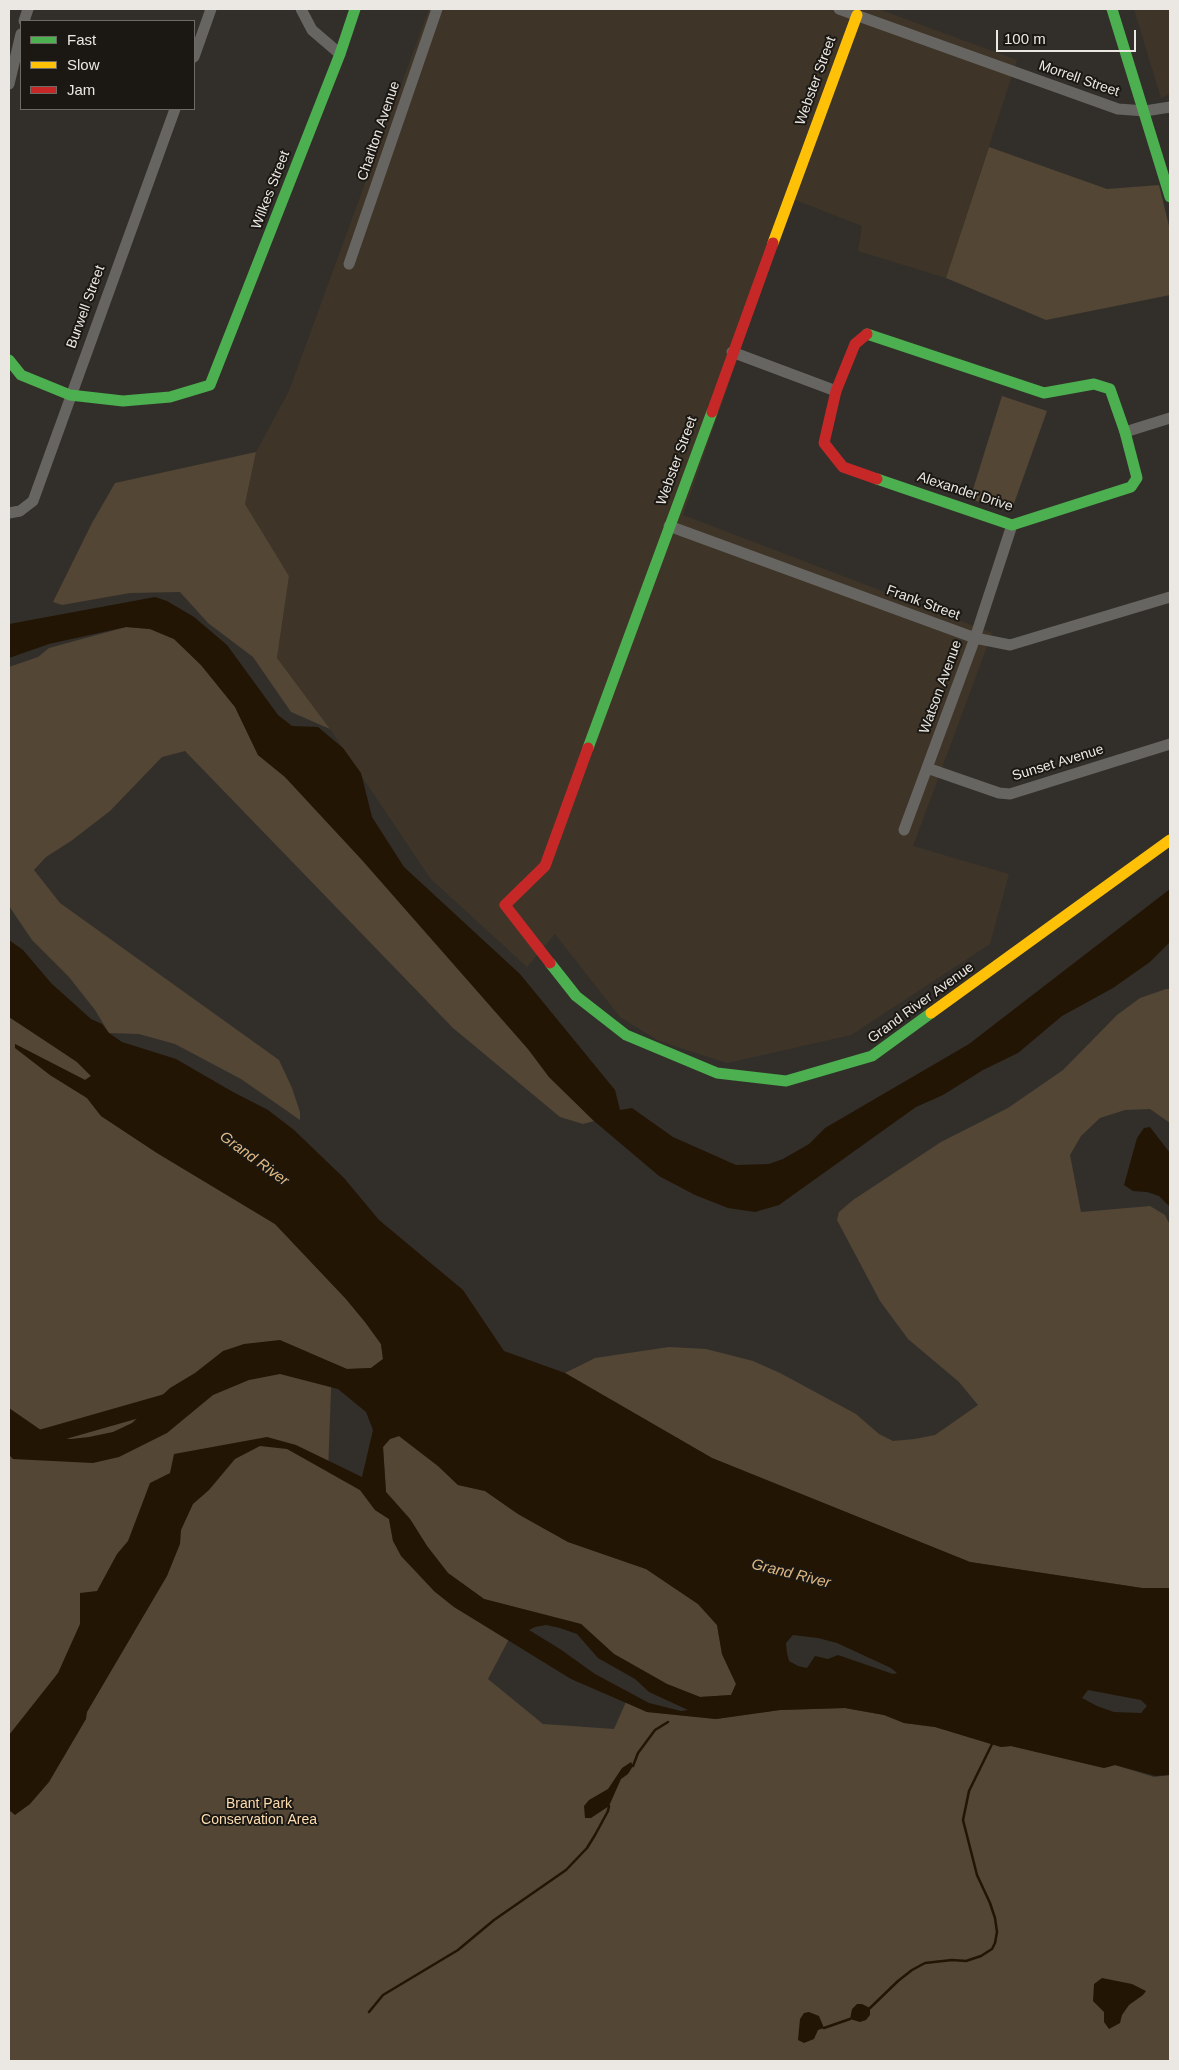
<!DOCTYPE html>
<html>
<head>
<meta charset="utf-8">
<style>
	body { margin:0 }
	#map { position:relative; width:1179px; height:2070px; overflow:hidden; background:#322f2a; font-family:Arial,sans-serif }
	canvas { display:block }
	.frame { position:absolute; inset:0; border:10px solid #ebe7e2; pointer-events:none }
	.legend { position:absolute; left:20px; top:20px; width:175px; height:90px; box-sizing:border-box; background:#1b1814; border:1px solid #6e6b66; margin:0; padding:6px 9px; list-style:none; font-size:15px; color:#ebe7e2 }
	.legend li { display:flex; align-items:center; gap:10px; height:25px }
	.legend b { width:25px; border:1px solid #6e6b66 }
	.scale { position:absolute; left:996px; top:30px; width:140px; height:22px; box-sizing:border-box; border:2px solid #ebe7e2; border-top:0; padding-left:6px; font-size:15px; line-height:18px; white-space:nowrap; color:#ebe7e2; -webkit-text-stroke:4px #1b1814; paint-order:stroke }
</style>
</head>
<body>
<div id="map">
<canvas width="1179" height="2070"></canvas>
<div class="frame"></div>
<ul class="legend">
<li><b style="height:6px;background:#4caf50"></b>Fast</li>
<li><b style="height:6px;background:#ffc107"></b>Slow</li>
<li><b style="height:6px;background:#c62828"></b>Jam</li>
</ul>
<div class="scale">100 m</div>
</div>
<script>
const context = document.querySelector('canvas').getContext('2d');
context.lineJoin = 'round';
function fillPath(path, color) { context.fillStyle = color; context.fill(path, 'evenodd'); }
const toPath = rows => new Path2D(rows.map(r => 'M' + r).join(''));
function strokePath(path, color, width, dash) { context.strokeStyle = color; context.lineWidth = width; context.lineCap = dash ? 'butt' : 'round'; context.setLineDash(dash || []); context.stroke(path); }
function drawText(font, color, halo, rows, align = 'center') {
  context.font = font + ' Arial,sans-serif'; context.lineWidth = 4; context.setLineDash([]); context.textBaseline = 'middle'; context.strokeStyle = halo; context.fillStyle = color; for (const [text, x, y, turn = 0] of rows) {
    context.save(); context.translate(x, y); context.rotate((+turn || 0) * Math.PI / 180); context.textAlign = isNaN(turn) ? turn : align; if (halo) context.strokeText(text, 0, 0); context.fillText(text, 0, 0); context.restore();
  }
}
const built = toPath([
	[429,9,878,9,1017,60,946,278,858,251,862,226,793,199,683,515,992,633,913,846,1009,874,990,944,851,1035,727,1063,659,1041,620,1017,555,934,527,967,430,878,330,729,277,658,289,576,245,504,256,452,289,391],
	[1134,9,1170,9,1170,94,1161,98]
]);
const green = toPath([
	[989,147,1107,189,1159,185,1170,230,1170,295,1046,320,946,278],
	[1002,396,1047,411,1011,512,970,499],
	[256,452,245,504,289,576,277,658,330,729,291,712,253,657,208,623,180,592,130,593,62,605,53,602,92,523,115,483],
	[126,627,150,629,174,639,201,665,235,707,258,755,285,777,362,860,528,1049,549,1077,594,1121,583,1124,560,1117,453,1028,185,751,162,757,110,811,71,841,46,857,34,870,60,903,279,1060,292,1088,300,1112,300,1120,241,1079,175,1044,139,1034,109,1033,95,1010,69,977,32,940,9,906,9,667,38,657,49,648],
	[1166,989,1170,989,1170,1123,1150,1109,1125,1110,1100,1118,1081,1136,1070,1155,1081,1212,1150,1206,1165,1215,1170,1225,1170,1588,1142,1588,970,1562,712,1458,565,1373,595,1358,669,1347,706,1349,753,1361,780,1373,856,1414,879,1434,893,1441,915,1439,935,1435,978,1405,959,1382,908,1339,880,1301,837,1220,839,1212,853,1200,941,1142,1008,1108,1063,1070,1117,1015,1140,998],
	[9,1017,50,1043,77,1062,91,1076,85,1080,15,1044,16,1048,50,1075,87,1098,101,1116,157,1153,275,1224,346,1299,365,1322,381,1344,383,1359,371,1368,347,1369,332,1363,328,1472,360,1490,375,1510,389,1519,393,1541,434,1591,454,1607,509,1639,488,1679,543,1724,614,1729,626,1702,647,1712,716,1719,780,1710,845,1708,884,1715,904,1723,935,1727,1001,1747,1011,1746,1104,1768,1115,1765,1154,1777,1170,1775,1170,2061,9,2061],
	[399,1436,438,1466,458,1485,485,1491,518,1514,568,1542,646,1569,698,1604,717,1625,722,1654,736,1684,731,1695,700,1697,667,1684,614,1654,581,1624,484,1599,448,1573,427,1546,410,1519,386,1492,383,1447,390,1439]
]);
const water = toPath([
	[155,597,167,601,194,617,227,645,278,715,292,726,318,727,343,748,361,773,372,817,404,867,520,974,615,1090,620,1110,632,1108,673,1137,736,1165,769,1164,783,1159,809,1144,825,1128,969,1044,1170,889,1170,942,1150,962,1113,988,1062,1016,1018,1053,983,1070,943,1095,916,1107,779,1205,755,1212,728,1208,695,1195,659,1176,594,1121,549,1077,528,1049,362,860,285,777,258,755,235,707,201,665,174,639,150,629,126,627,49,644,9,658,9,624],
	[9,940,23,950,51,983,91,1019,102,1024,109,1033,122,1042,176,1059,233,1092,268,1110,294,1130,344,1178,379,1220,463,1290,504,1351,565,1373,712,1458,970,1562,1142,1588,1170,1588,1170,1775,1155,1776,1115,1765,1104,1768,1011,1746,1001,1747,935,1727,904,1723,884,1715,845,1708,780,1710,716,1719,647,1712,571,1679,454,1607,434,1591,401,1556,393,1541,389,1519,375,1510,360,1490,287,1449,260,1446,235,1459,209,1490,193,1504,181,1530,180,1544,167,1576,87,1712,86,1719,49,1782,30,1804,15,1815,9,1810,9,1735,58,1673,80,1624,80,1593,97,1591,117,1554,128,1541,150,1483,170,1473,174,1454,267,1437,296,1445,362,1477,373,1430,366,1412,338,1389,280,1374,249,1380,213,1395,167,1433,119,1457,93,1463,13,1459,9,1455,9,1408,51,1437,71,1439,89,1437,113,1432,132,1423,170,1388,195,1373,223,1351,244,1344,280,1340,347,1369,371,1368,383,1359,381,1344,365,1322,346,1299,275,1224,157,1153,101,1116,87,1098,50,1075,15,1048,15,1044,85,1080,91,1076,77,1062,9,1017],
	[399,1436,438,1466,458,1485,485,1491,518,1514,568,1542,646,1569,698,1604,717,1625,722,1654,736,1684,731,1695,700,1697,667,1684,614,1654,581,1624,484,1599,448,1573,427,1546,410,1519,386,1492,383,1447,390,1439],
	[546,1625,560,1628,577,1634,598,1658,635,1679,649,1692,688,1710,681,1711,649,1703,595,1674,560,1649,529,1630,535,1627],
	[793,1635,818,1638,837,1643,891,1668,897,1673,893,1674,838,1655,828,1659,815,1656,807,1668,798,1666,789,1661,787,1653,786,1643],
	[1088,1690,1141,1700,1147,1706,1141,1713,1114,1712,1097,1706,1082,1698],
	[1150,1127,1170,1153,1170,1207,1159,1196,1147,1192,1133,1191,1124,1185,1137,1138,1144,1128],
	[631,1762,633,1766,628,1774,621,1779,609,1806,591,1818,585,1818,584,1806,589,1800,608,1789,622,1768],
	[1102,1978,1132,1984,1146,1991,1143,1995,1129,2005,1122,2015,1120,2023,1109,2029,1104,2022,1104,2012,1093,2001,1094,1984],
	[857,2004,862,2004,870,2008,870,2015,866,2020,860,2022,850,2019,852,2009],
	[809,2012,819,2016,824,2028,818,2030,814,2039,804,2043,798,2040,800,2019,804,2013]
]);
const stream = toPath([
	[633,1766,638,1753,655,1730,668,1722],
	[870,2008,898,1981,912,1970,925,1963,952,1960,966,1961,981,1956,992,1949,995,1943,997,1932,995,1918,990,1903,977,1875,963,1820,969,1791,993,1742],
	[369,2012,383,1995,458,1950,494,1920,566,1870,587,1848,595,1835,608,1811,609,1806],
	[824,2028,850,2019]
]);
const river = toPath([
	[9,1428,33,1440,173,1400]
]);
const street = toPath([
	[301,9,312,30,340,54],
	[839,9,1118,109,1145,111,1170,107],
	[24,21,28,9],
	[194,57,211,9],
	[9,84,21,34],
	[349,264,437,9],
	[732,352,836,391],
	[1125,432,1170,418],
	[9,513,20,511,33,501,175,109],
	[669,526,975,638,1010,645,1170,597],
	[927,768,999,793,1010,794,1170,744],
	[904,830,975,638,1012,525]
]);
const fast = toPath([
	[1112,9,1170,197],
	[867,334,1044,393,1094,384,1110,389,1125,432,1137,478,1131,487,1012,525,877,479],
	[9,360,21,375,70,395,123,401,170,397,210,385,340,54,355,9],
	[588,748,712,412],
	[550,963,576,996,626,1035,717,1073,786,1081,872,1056,931,1013]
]);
const slow = toPath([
	[773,243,857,15],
	[931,1013,1170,840]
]);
const jam = toPath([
	[867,334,855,344,836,391,824,443,843,467,877,479],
	[712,412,773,243],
	[550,963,505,905,545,866,588,748]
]);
const streetNames = [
	["Morrell Street",1079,79,19],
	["Webster Street",816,81,-70],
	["Charlton Avenue",379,131,-71],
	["Wilkes Street",271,190,-69],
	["Burwell Street",86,307,-70],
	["Webster Street",677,461,-70],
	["Alexander Drive",965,492,18],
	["Frank Street",923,603,20],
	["Watson Avenue",941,687,-70],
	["Sunset Avenue",1058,763,-17],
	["Grand River Avenue",921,1003,-36]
];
const parkNames = [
	["Brant Park",259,1804],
	["Conservation Area",259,1820]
];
const waterNames = [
	["Grand River",254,1159,36],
	["Grand River",791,1574,14]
];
fillPath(built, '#3e3528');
fillPath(green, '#534635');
fillPath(water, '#231504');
strokePath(stream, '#231504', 2.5);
strokePath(river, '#231504', 16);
strokePath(street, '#676561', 11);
strokePath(fast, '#4caf50', 11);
strokePath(slow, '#ffc107', 11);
strokePath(jam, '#c62828', 11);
drawText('14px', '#ebe7e2', '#1b1814', streetNames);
drawText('14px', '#fddcb0', '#1b1814', parkNames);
drawText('italic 15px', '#e1b983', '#1b1814', waterNames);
</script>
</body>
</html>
